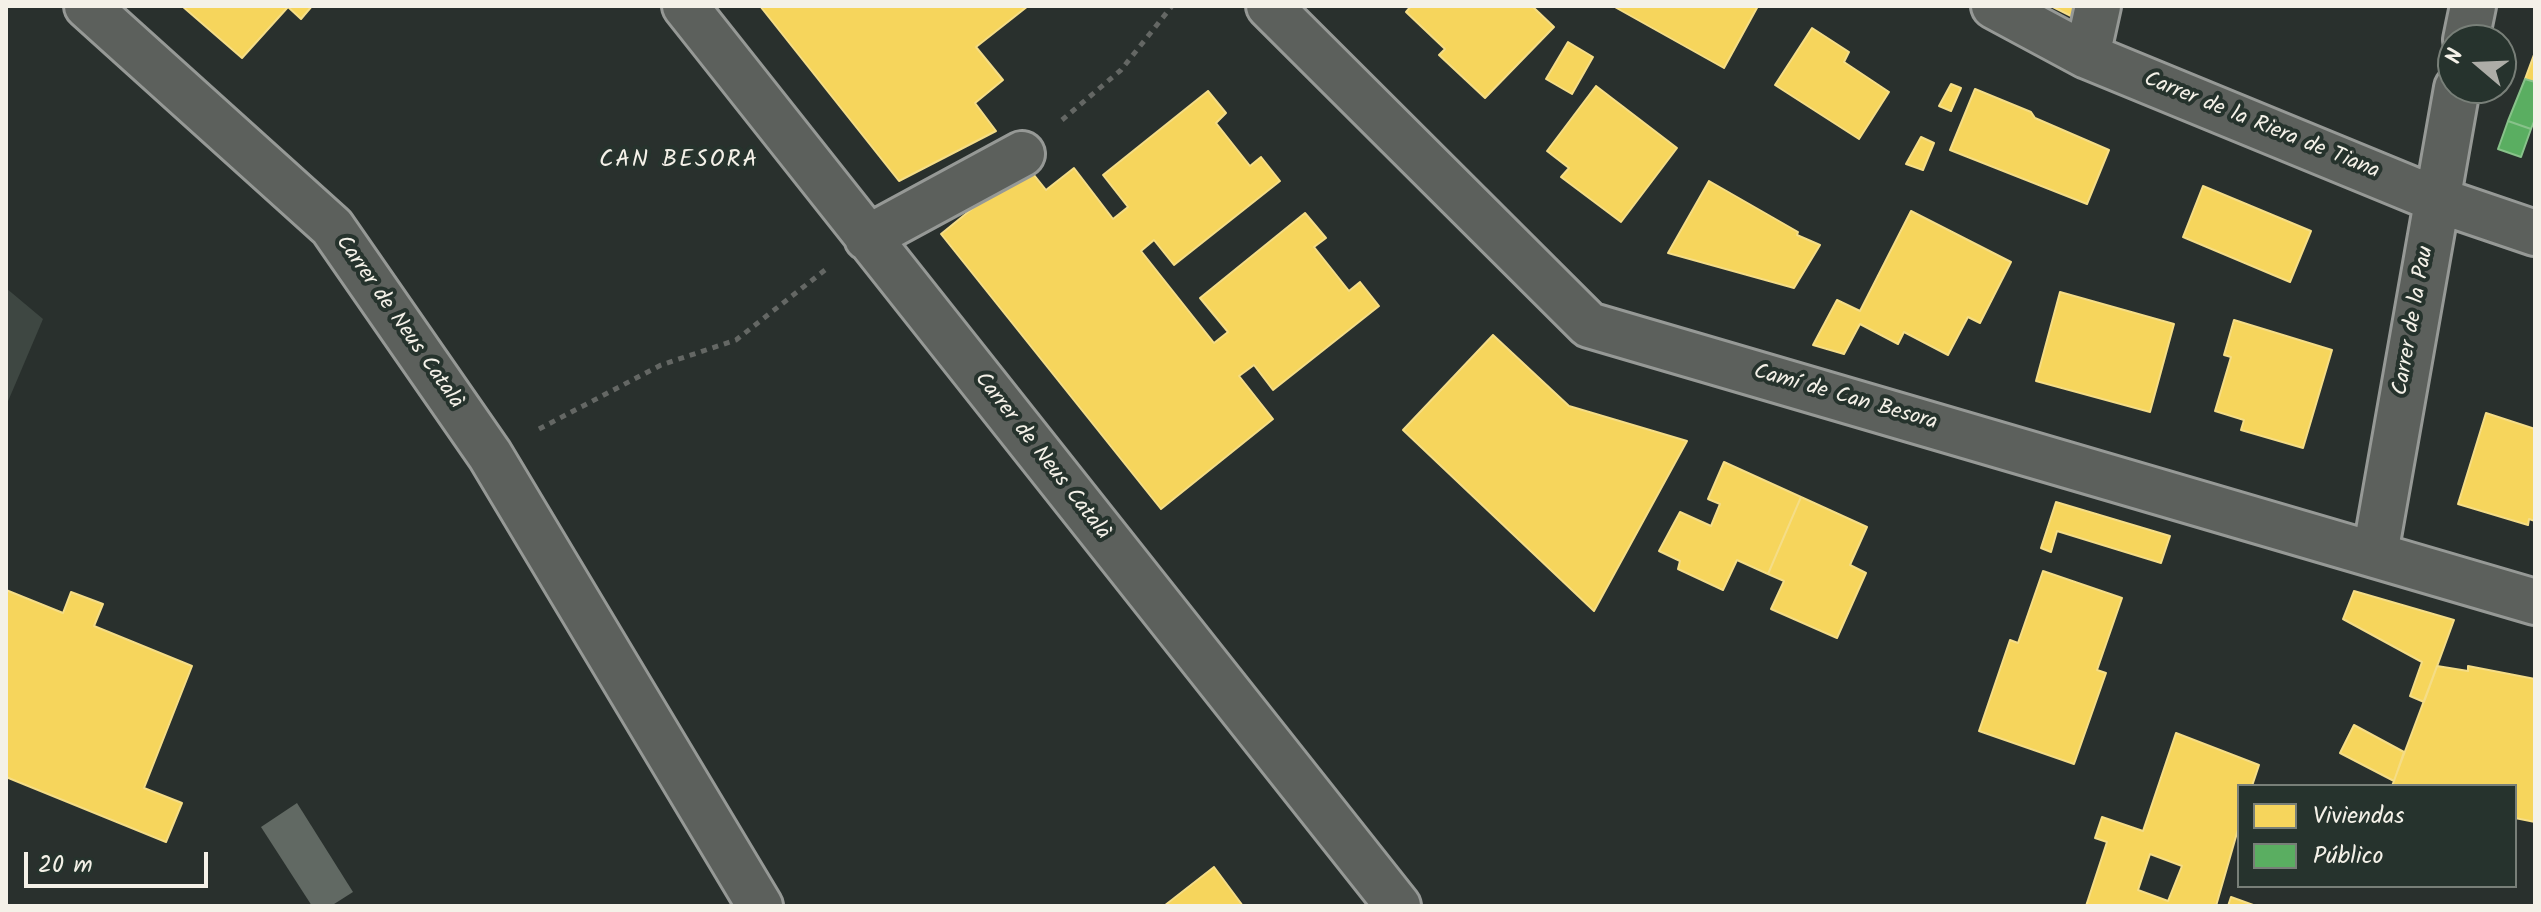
<!DOCTYPE html>
<html>
<head>
<meta charset="utf-8">
<style>
	body { margin:0 }
	#map { position:relative; width:2541px; height:912px; overflow:hidden; background:#29302d; font-family:Kalam,sans-serif }
	canvas { display:block }
	.frame { position:absolute; inset:0; border:8px solid #f4f1e8; pointer-events:none }
	.legend { position:absolute; left:2237px; top:784px; width:280px; height:104px; box-sizing:border-box; background:#26332d; border:2px solid #787f78; margin:0; padding:10px 14px; list-style:none; font-size:24px; color:#f4f1e8 }
	.legend li { display:flex; align-items:center; gap:16px; height:40px }
	.legend b { width:40px; border:2px solid #787f78 }
	.north { position:absolute; left:2437px; top:24px; width:80px; height:80px; box-sizing:border-box; background:#26332d; border:2px solid #787f78; border-radius:50%; rotate:289deg; font-size:22px; font-weight:700; line-height:32px; text-align:center; color:#f4f1e8 }
	.north::after { content:''; display:block; margin:auto; width:28px; height:36px; background:#adada7; clip-path:polygon(50% 0,100% 100%,50% 72%,0 100%) }
	.scale { position:absolute; left:24px; top:852px; width:184px; height:36px; box-sizing:border-box; border:4px solid #f4f1e8; border-top:0; padding-left:10px; font-size:24px; line-height:28px; white-space:nowrap; color:#f4f1e8; -webkit-text-stroke:6px #26332d; paint-order:stroke }
</style>
</head>
<body>
<div id="map">
<canvas width="2541" height="912"></canvas>
<div class="frame"></div>
<ul class="legend">
<li><b style="height:22px;background:#f6d55c"></b>Viviendas</li>
<li><b style="height:22px;background:#5aae61"></b>Público</li>
</ul>
<div class="north">N</div>
<div class="scale">20 m</div>
</div>
<script>
const context = document.querySelector('canvas').getContext('2d');
context.lineJoin = 'round';
function fillPath(path, color) { context.fillStyle = color; context.fill(path, 'evenodd'); }
const toPath = rows => new Path2D(rows.map(r => 'M' + r).join(''));
function strokePath(path, color, width, dash) { context.strokeStyle = color; context.lineWidth = width; context.lineCap = dash ? 'butt' : 'round'; context.setLineDash(dash || []); context.stroke(path); }
function drawText(font, color, halo, rows, align = 'center') {
  context.font = font + ' Kalam,sans-serif'; context.lineWidth = 8; context.setLineDash([]); context.textBaseline = 'middle'; context.strokeStyle = halo; context.fillStyle = color; for (const [text, x, y, turn = 0] of rows) {
    context.save(); context.translate(x, y); context.rotate((+turn || 0) * Math.PI / 180); context.textAlign = isNaN(turn) ? turn : align; if (halo) context.strokeText(text, 0, 0); context.fillText(text, 0, 0); context.restore();
  }
}
const green = toPath([
	[6,288,43,319,6,406]
]);
const water = toPath([
	[297,803,353,892,331,906,312,906,261,827]
]);
const homes = toPath([
	[182,6,312,6,301,19,288,7,242,58,182,6],
	[760,6,1028,6,976,47,1003,80,975,103,996,131,899,181,760,6],
	[1411,6,1532,6,1554,27,1485,98,1439,55,1445,49,1406,12,1411,6],
	[1613,6,1758,6,1724,68,1613,6],
	[2051,6,2080,6,2077,19,2051,6],
	[1812,28,1849,52,1844,62,1889,92,1859,139,1775,85,1812,28],
	[1568,42,1593,57,1572,94,1546,79,1568,42],
	[2535,52,2535,82,2525,79,2535,52],
	[1951,84,1961,88,1951,111,1939,106,1951,84],
	[1596,86,1677,148,1621,222,1561,177,1569,168,1547,151,1596,86],
	[1975,89,2031,112,2035,118,2109,150,2087,204,1950,150,1975,89],
	[1208,91,1226,113,1216,123,1250,166,1261,157,1280,181,1174,265,1154,240,1141,251,1160,275,1214,343,1228,332,1200,298,1305,213,1326,238,1314,247,1349,291,1360,282,1379,306,1273,390,1254,365,1239,376,1273,419,1161,509,941,234,1026,165,1046,190,1074,168,1113,219,1128,207,1103,175,1208,91],
	[1921,137,1934,143,1923,170,1906,164,1921,137],
	[1709,181,1798,232,1797,235,1820,245,1794,288,1668,253,1709,181],
	[2203,186,2311,231,2290,282,2183,237,2203,186],
	[1911,211,2011,262,1980,323,1968,317,1948,355,1904,332,1898,344,1860,324,1844,354,1813,345,1837,300,1860,311,1911,211],
	[2060,292,2174,324,2150,412,2036,381,2060,292],
	[2234,320,2332,350,2303,448,2241,430,2244,420,2215,411,2231,357,2224,355,2234,320],
	[1493,335,1569,406,1687,441,1594,611,1403,430,1493,335],
	[2486,413,2535,429,2535,521,2529,519,2528,525,2458,504,2486,413],
	[1724,462,1801,497,1768,574,1737,560,1723,590,1678,569,1680,561,1659,551,1680,512,1711,526,1720,504,1708,499,1724,462],
	[1801,497,1867,527,1850,565,1866,573,1837,638,1771,609,1784,581,1768,574,1801,497],
	[2056,502,2170,536,2161,563,2057,531,2051,552,2041,548,2056,502],
	[2043,571,2122,598,2097,670,2106,673,2074,764,1979,731,2010,640,2018,643,2043,571],
	[6,590,63,613,71,592,103,604,94,626,192,666,144,788,182,803,166,842,6,777,6,590],
	[2354,591,2454,620,2424,702,2410,696,2422,662,2343,619,2354,591],
	[2437,666,2468,671,2468,666,2535,679,2535,822,2515,818,2515,786,2392,786,2437,666],
	[2354,725,2404,752,2394,781,2340,753,2354,725],
	[2176,733,2259,765,2252,786,2239,786,2239,826,2216,906,2086,906,2107,842,2095,838,2102,817,2143,831,2176,733],
	[2150,854,2182,866,2168,901,2138,890,2150,854],
	[1214,867,1243,906,1164,906,1214,867],
	[2231,897,2256,906,2228,906,2231,897]
]);
const public = toPath([
	[2525,79,2535,82,2535,119,2531,129,2508,121,2525,79],
	[2508,121,2531,129,2521,157,2498,149,2508,121]
]);
const path = toPath([
	[1062,120,1121,70,1172,6],
	[539,429,661,365,736,340,825,270]
]);
const minor = toPath([
	[87,6,332,227,490,455,760,906],
	[685,6,1398,906],
	[1269,6,1589,325,2535,602],
	[1994,6,2087,56,2435,199,2535,233],
	[2466,40,2473,6],
	[2087,56,2098,6],
	[867,238,1022,154],
	[2375,554,2457,88]
]);
const streetNames = [
	["Carrer de la Riera de Tiana",2261,127,22],
	["Carrer de la Pau",2415,321,-80],
	["Carrer de Neus Català",398,323,55],
	["Camí de Can Besora",1845,399,16],
	["Carrer de Neus Català",1041,457,52]
];
const neighbourhoodNames = [
	["CAN BESORA",679,162]
];
fillPath(green, '#3e4742');
fillPath(water, '#616963');
fillPath(homes, '#f6d55c');
strokePath(homes, '#f5dd86', 2);
fillPath(public, '#5aae61');
strokePath(public, '#88c28a', 2);
strokePath(minor, '#969996', 50);
strokePath(path, '#646764', 5, [6, 6]);
strokePath(minor, '#5c605c', 44);
drawText('22px', '#f4f1e8', '#26332d', streetNames);
context.letterSpacing = '2px';
drawText('24px', '#f4f1e8', '#26332d', neighbourhoodNames);
context.letterSpacing = '0px';
</script>
</body>
</html>
